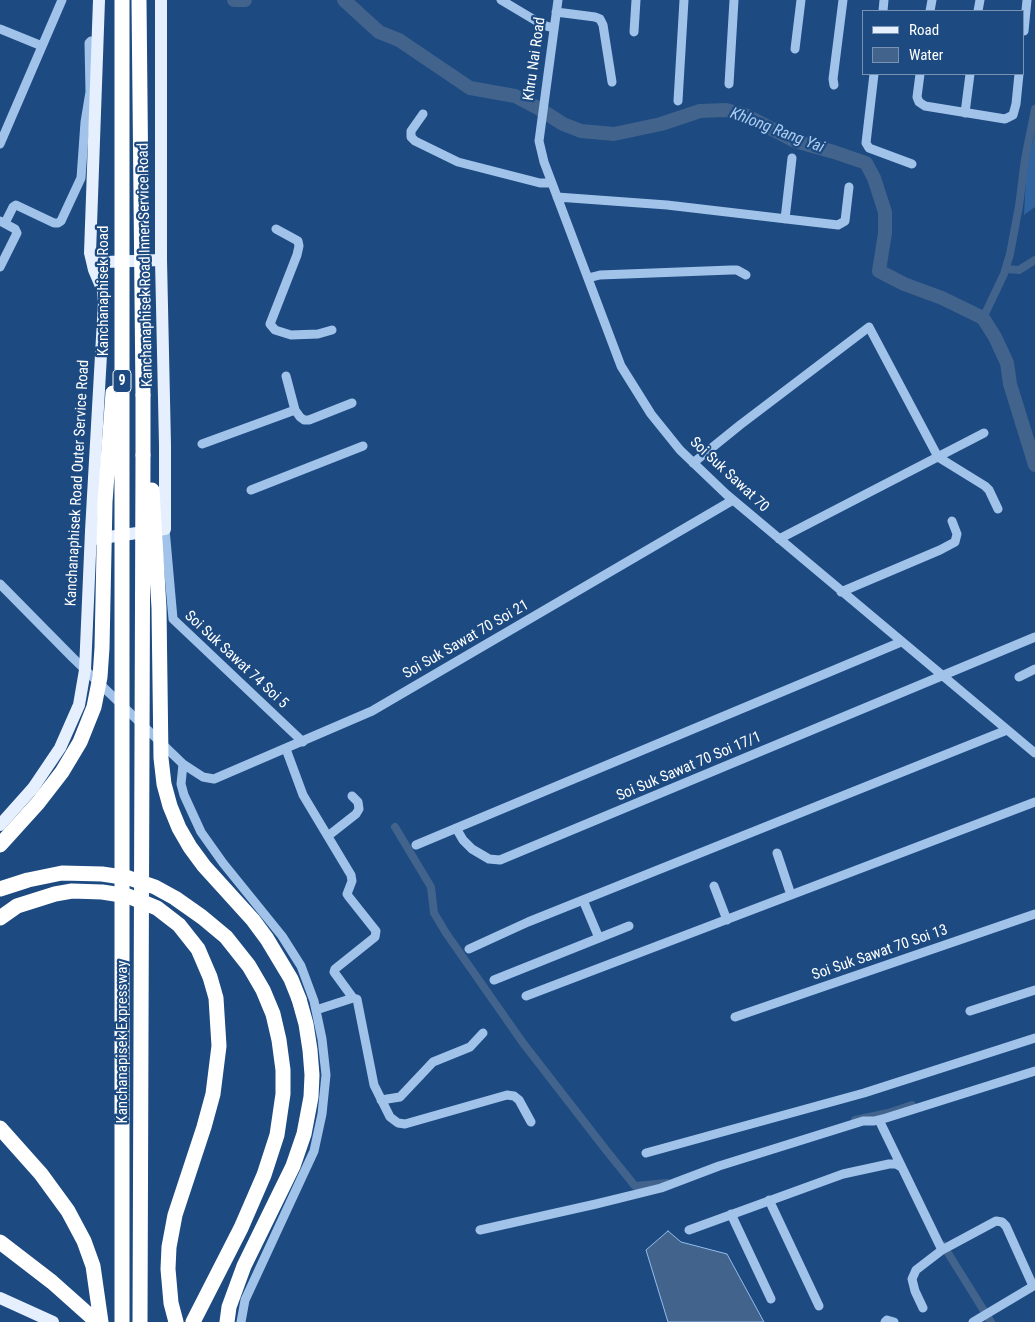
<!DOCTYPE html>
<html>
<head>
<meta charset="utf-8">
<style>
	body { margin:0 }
	#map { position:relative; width:1035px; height:1322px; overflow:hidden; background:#1c4a81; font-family:"Roboto Condensed",sans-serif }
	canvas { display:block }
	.legend { position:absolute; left:862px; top:10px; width:162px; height:65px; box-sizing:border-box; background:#1c4a81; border:1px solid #7792b3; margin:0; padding:6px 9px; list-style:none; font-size:15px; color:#fff }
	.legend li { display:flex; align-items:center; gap:10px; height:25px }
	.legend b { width:25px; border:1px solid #7792b3 }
</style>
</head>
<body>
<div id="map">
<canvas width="1035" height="1322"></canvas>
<ul class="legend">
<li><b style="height:6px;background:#e5effe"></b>Road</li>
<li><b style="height:14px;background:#41638c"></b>Water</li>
</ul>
</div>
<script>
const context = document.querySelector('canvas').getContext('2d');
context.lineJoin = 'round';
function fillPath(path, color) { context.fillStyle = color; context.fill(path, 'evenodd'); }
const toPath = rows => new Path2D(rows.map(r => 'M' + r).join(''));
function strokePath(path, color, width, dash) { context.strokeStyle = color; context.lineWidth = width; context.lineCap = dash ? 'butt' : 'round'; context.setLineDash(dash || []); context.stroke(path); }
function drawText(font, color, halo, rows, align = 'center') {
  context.font = font + ' "Roboto Condensed",sans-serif'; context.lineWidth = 4.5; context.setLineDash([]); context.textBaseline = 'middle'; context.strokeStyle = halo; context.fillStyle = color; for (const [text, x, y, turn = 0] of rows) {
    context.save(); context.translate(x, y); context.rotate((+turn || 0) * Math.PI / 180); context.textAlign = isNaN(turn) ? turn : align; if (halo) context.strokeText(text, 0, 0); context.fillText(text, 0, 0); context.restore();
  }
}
const green = toPath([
	[1035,127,1035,207,1024,215,1027,158,1033,141]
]);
const water = toPath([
	[668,1231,681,1242,727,1254,764,1322,668,1322,646,1250,668,1231]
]);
const canal = toPath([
	[1006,269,1019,270,1035,260],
	[983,318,1004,274,1010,254,1019,206,1025,159,1035,109],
	[395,827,431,887,434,913,446,933,523,1043,606,1150,635,1186,667,1183],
	[855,1120,888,1113,912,1105],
	[943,1245,991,1322]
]);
const river = toPath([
	[234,0,245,0],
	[344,0,379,32,399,40,470,88,515,96,538,108,563,124,581,131,614,134,661,124,700,111,726,110,745,115,795,141,834,152,866,163,874,178,885,212,885,233,879,271,904,284,942,298,983,318,995,337,1007,363,1010,384,1035,465]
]);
const minor = toPath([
	[501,0,543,25,553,28],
	[558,0,539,141,544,162,621,366,651,414,680,450,726,494,1035,753],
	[883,11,884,0],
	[930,11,932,0],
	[978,11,980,0],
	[556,12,595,17,600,19,603,25,612,82],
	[0,29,42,46],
	[1024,31,1027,0],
	[634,32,636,0],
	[795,49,801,0],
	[874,74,866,143,869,148,912,164],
	[920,74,917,97,919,102,925,106,1005,119,1013,115,1016,104,1019,74],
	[729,84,734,0],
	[834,85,833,79,843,0],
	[678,101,684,0],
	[965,113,970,74],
	[423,114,411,131,411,137,415,141,458,162,540,183,552,183],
	[0,144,62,0],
	[557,197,667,205,838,225,845,221,849,187],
	[785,219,792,158],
	[0,221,15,229,17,233,0,267],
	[5,223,13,207,16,205,54,223,58,223,61,221,81,178,85,122,90,92,89,43,91,41,98,41],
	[276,229,298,241,299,246,297,255,270,324,275,330,291,335,318,334,332,330],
	[588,278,600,275,731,270,737,270,746,275],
	[286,376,295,410,300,417,304,420,309,420,352,403],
	[202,444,295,410],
	[693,463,740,425,869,327,938,457,985,486,989,490,998,509],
	[251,490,363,446],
	[165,529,173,619,303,742],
	[779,539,984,433],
	[0,584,73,658,183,764,203,777,214,779,372,711,733,500],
	[841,592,940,550,955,542,957,534,952,521],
	[1019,677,1035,669],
	[286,749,303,795,351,875,352,881,347,894,349,897,376,931,375,937,335,969,334,972,353,998],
	[183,764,181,784,184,795,201,832,223,863,282,936,301,966,314,1001,322,1039,326,1075,322,1114,314,1151,245,1300,241,1322],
	[456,828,463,840,472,849,489,859,500,860,1035,637],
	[328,836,356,814,359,809,358,802,352,796],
	[416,845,901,642],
	[777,853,791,895],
	[714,886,727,920],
	[583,900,599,938],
	[469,949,528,922,1007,730],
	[494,980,629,926],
	[526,996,1035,802],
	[316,1010,353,998,357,999,374,1085,390,1117,398,1123,405,1124,507,1095,514,1096,519,1100,531,1122],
	[970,1011,1035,990],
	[735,1017,1035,914],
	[381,1100,400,1097,433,1062,470,1047,483,1033],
	[879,1120,942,1250],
	[646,1153,864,1093,1035,1038],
	[769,1200,819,1306],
	[731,1214,771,1299],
	[480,1230,596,1204,661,1188,719,1166,863,1121,874,1121,886,1118,1035,1071],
	[689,1230,843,1174,889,1164,896,1164,901,1167],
	[923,1308,915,1291,912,1279,916,1270,942,1250,996,1221,1002,1222,1006,1226,1033,1286],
	[885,1322,887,1320,894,1322],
	[973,1322,1035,1285]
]);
const major = toPath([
	[90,253,95,258,105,262,161,260],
	[95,539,165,529,165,445,161,260,161,0],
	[0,825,33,788,60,748,79,705,85,670,91,531,104,302,103,291,94,270,90,253,99,0],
	[0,1298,53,1322]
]);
const highway = toPath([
	[143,395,143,455],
	[0,889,28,880,62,873,102,874,129,878,155,887,175,898,202,917,226,937,249,966,263,990,273,1014,279,1040,283,1070,283,1094,277,1135,264,1175,241,1228,193,1322],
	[0,918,17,906,55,894,72,891,102,892,128,896,157,908,179,925,198,949,210,977,216,998,219,1046,213,1094,204,1127,175,1215,169,1247,168,1269,171,1303,176,1322],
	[0,1128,41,1174,68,1211,84,1241,93,1266,101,1322],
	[0,1242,52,1282,97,1322],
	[227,1322,229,1307,244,1266,293,1166,304,1134,311,1097,312,1075,310,1050,306,1024,299,999]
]);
const highwayBridge = toPath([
	[122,0,122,1322],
	[139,0,143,395],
	[152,490,159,608,161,758,164,784,170,806,179,828,190,847,204,866,253,920,267,939,291,979,299,999],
	[0,845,38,803,62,772,80,742,94,707,100,677,102,648,105,502,113,393],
	[140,1322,143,455]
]);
const shields = [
	[122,381,18]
];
const shieldNames = [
	["9",122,381]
];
const streetNames = [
	["Khru Nai Road",535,59,-82],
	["Kanchanaphisek Road Inner Service Road",146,265,-91],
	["Kanchanaphisek Road",104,291,-90],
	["Soi Suk Sawat 70",729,475,43],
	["Kanchanaphisek Road Outer Service Road",78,483,-87],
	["Soi Suk Sawat 70 Soi 21",466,640,-30],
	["Soi Suk Sawat 74 Soi 5",236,660,43],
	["Soi Suk Sawat 70 Soi 17/1",689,767,-23],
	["Soi Suk Sawat 70 Soi 13",880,953,-19],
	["Kanchanapisek Expressway",123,1042,-90]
];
const waterNames = [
	["Khlong Rang Yai",777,131,21]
];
fillPath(green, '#3064a0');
fillPath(water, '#41638c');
strokePath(water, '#94beec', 1);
strokePath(canal, '#41638c', 8);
strokePath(river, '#41638c', 14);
strokePath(minor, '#a1c3ea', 9);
strokePath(major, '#e5effe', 12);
strokePath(highway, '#fff', 15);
strokePath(highwayBridge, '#fff', 15);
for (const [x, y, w] of shields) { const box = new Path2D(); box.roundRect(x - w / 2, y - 11.5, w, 23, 4); context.fillStyle = '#1c4a81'; context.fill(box); strokePath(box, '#fff', 1); }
drawText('bold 14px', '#fff', null, shieldNames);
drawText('15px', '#fff', '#1c4a81', streetNames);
drawText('italic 16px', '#accdf1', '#1c4a81', waterNames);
</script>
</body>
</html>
